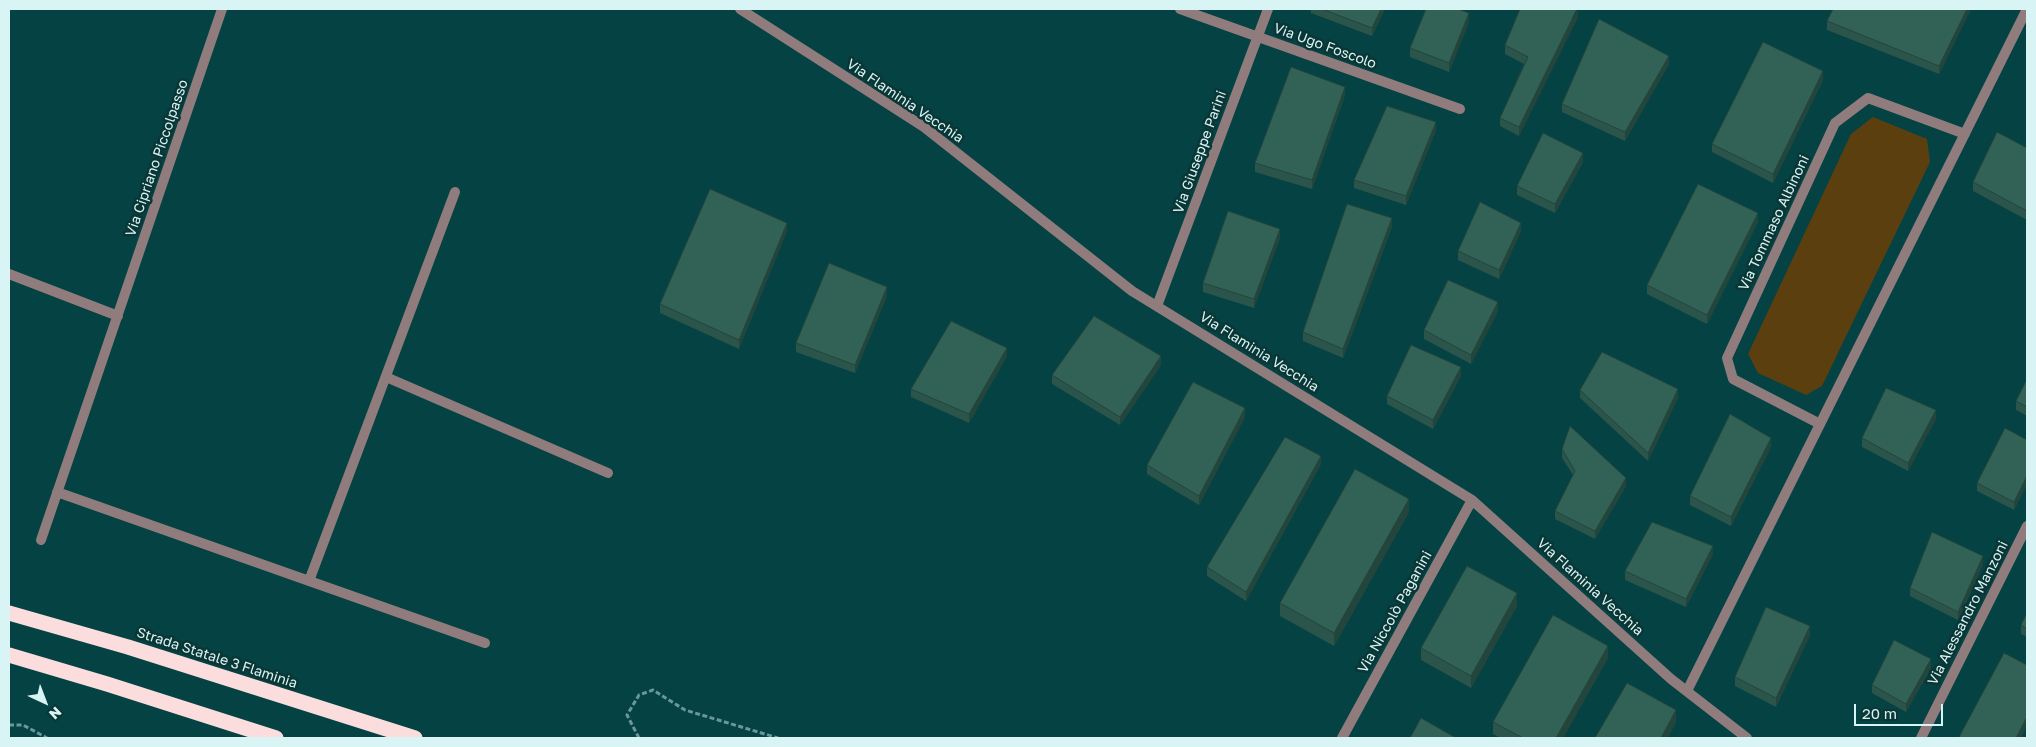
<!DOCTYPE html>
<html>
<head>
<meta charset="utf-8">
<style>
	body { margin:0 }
	#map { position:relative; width:2036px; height:747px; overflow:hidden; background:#054243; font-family:"Golos Text",sans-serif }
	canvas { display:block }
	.frame { position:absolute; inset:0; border:10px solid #d9f4f4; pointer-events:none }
	.north { position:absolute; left:20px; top:677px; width:50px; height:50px; -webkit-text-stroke:4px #0b3636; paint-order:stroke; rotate:137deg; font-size:14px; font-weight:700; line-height:20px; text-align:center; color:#d9f4f4 }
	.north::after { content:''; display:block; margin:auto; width:18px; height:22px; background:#d9f4f4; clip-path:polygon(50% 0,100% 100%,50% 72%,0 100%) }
	.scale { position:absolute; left:1854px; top:704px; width:89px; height:22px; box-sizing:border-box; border:2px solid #d9f4f4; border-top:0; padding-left:6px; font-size:15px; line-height:18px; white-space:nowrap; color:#d9f4f4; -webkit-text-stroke:4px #0b3636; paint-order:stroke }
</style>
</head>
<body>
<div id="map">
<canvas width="2036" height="747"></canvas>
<div class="frame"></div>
<div class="north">N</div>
<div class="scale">20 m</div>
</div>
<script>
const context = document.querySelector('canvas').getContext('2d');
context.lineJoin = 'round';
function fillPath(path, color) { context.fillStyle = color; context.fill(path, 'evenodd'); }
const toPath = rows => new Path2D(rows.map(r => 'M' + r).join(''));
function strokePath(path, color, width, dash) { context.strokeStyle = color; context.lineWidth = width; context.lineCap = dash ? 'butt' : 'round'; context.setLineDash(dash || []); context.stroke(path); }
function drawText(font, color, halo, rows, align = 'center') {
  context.font = font + ' "Golos Text",sans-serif'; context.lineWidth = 5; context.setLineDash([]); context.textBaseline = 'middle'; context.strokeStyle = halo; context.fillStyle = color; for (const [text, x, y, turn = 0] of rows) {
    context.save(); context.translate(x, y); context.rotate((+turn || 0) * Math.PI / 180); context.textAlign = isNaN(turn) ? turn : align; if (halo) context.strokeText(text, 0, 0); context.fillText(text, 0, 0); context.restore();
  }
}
const green = toPath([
	[1873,117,1927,139,1930,162,1822,386,1806,395,1758,373,1748,354,1851,134]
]);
const path = toPath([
	[9,725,23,725,47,738],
	[639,738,627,715,639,695,653,690,685,710,778,738]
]);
const street = toPath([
	[740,9,924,127,1132,291,1472,500,1671,679,1747,738],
	[1180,9,1460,109],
	[9,274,118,316],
	[1157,306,1268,9],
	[386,377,608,473],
	[1820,424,1733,379,1727,358,1835,123,1868,98,1965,134],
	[57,492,485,643],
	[41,540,222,9],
	[309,581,455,192],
	[1687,691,2027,9],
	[1342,738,1472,500],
	[1921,738,2027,526]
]);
const highway = toPath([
	[9,613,128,647,415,738],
	[9,655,107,684,276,738]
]);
const wall = toPath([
	[1311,9,1385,9,1372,36,1311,13],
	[1971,9,1939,74,1827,30,1827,21],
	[1578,17,1519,136,1500,126,1500,118,1524,64,1505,54,1505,45],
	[1469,22,1449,72,1410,57,1410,48],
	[1669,64,1625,141,1562,112,1562,104],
	[1823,80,1773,183,1712,152,1712,144],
	[1345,95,1312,189,1255,172,1255,163],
	[1436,130,1406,205,1354,188,1354,180],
	[2027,148,2027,220,1973,191,1973,182],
	[1583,162,1555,213,1517,195,1517,186],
	[1758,222,1707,324,1647,294,1647,285],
	[1392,227,1343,358,1303,341,1303,332],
	[787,231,739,349,660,313,660,304],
	[1521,231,1499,279,1458,260,1458,251],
	[1280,238,1254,308,1203,292,1203,283],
	[887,296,855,373,796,352,796,343],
	[1498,311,1471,364,1424,339,1424,330],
	[1007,356,969,423,911,397,911,389],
	[1161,365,1120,425,1052,384,1052,375],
	[1461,376,1433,429,1387,404,1387,396],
	[2027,379,2027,416,2016,410,2016,401],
	[1580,390,1678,398,1648,461,1580,398],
	[1245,417,1199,505,1147,474,1147,465],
	[1936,419,1908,471,1862,447,1862,438],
	[2027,440,2027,484,2014,510,1977,491,1977,483],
	[1771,447,1731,526,1690,505,1690,496],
	[1562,449,1626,486,1595,539,1555,519,1555,511,1573,475,1562,458],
	[1321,464,1246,601,1207,576,1207,567],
	[1409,512,1334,646,1280,616,1280,603],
	[1713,554,1686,607,1625,580,1625,571],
	[1983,565,1958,620,1910,596,1910,588],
	[1517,606,1471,688,1421,660,1421,648],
	[2027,613,2027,637,2021,634,2021,625],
	[1810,635,1776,707,1735,686,1735,677],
	[1608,658,1563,738,1501,738,1493,734,1493,722],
	[1931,668,1906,712,1872,693,1872,685]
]);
const shadedWall = toPath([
	[1381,9,1385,9,1372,36,1372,28],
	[1578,9,1578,17,1519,136,1519,127],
	[1967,9,1971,9,1939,74,1939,66],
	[1469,13,1469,22,1449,72,1449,63],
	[1669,56,1669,64,1625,141,1625,132],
	[1823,71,1823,80,1773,183,1773,174],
	[1345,87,1345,95,1312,189,1312,180],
	[1436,122,1436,130,1406,205,1406,196],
	[1583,153,1583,162,1555,213,1555,204],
	[1758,213,1758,222,1707,324,1707,315],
	[1392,218,1392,227,1343,358,1343,349],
	[787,223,787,231,739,349,739,340],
	[1521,223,1521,231,1499,279,1499,270],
	[1280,229,1280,238,1254,308,1254,299],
	[887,287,887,296,855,373,855,365],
	[1498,302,1498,311,1471,364,1471,355],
	[1007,348,1007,356,969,423,969,414],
	[1161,356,1161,365,1120,425,1120,417],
	[1461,367,1461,376,1433,429,1433,420],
	[1678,389,1678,398,1648,461,1648,453],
	[1245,408,1245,417,1199,505,1199,496],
	[1936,410,1936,419,1908,471,1908,463],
	[1771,438,1771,447,1731,526,1731,517],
	[1321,456,1321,464,1246,601,1246,592],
	[2027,476,2027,484,2014,510,2014,502],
	[1626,478,1626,486,1595,539,1595,531],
	[1409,499,1409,512,1334,646,1334,633],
	[1713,546,1713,554,1686,607,1686,599],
	[1983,556,1983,565,1958,620,1958,612],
	[1517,593,1517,606,1471,688,1471,676],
	[1810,626,1810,635,1776,707,1776,698],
	[1608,646,1608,658,1563,738,1556,738],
	[1931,659,1931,668,1906,712,1906,704],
	[1676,710,1676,723,1668,738,1661,738],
	[2027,717,2027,726,2021,738,2016,738]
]);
const building = toPath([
	[1322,9,1381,9,1372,28,1322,9],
	[1426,9,1458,9,1469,13,1449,63,1410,48,1426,9],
	[1520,9,1577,9,1519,127,1500,118,1528,57,1505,45,1520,9],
	[1833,9,1967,9,1939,66,1827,21,1833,9],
	[1599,19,1669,56,1625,132,1562,104,1599,19],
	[1763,42,1823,71,1773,174,1712,144,1763,42],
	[1291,67,1345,87,1312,180,1255,163,1291,67],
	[1387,106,1436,122,1406,196,1354,180,1387,106],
	[1997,132,2027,148,2027,211,1973,182,1997,132],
	[1543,133,1583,153,1555,204,1517,186,1543,133],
	[1698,184,1758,213,1707,315,1647,285,1698,184],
	[710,189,787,223,739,340,660,304,710,189],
	[1480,202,1521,223,1499,270,1458,251,1480,202],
	[1347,204,1392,218,1343,349,1303,332,1347,204],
	[1228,211,1280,229,1254,299,1203,283,1228,211],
	[829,263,887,287,855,365,796,343,829,263],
	[1448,280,1498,302,1471,355,1424,330,1448,280],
	[1094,316,1161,356,1120,417,1052,375,1094,316],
	[951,321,1007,348,969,414,911,389,951,321],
	[1411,345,1461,367,1433,420,1387,396,1411,345],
	[1602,352,1678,389,1648,453,1580,390,1602,352],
	[2027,379,2027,407,2016,401,2027,379],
	[1193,382,1245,408,1199,496,1147,465,1193,382],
	[1886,388,1936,410,1908,463,1862,438,1886,388],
	[1730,414,1771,438,1731,517,1690,496,1730,414],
	[1570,426,1626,478,1595,531,1555,511,1575,471,1562,449,1570,426],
	[2005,428,2027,440,2027,476,2014,502,1977,483,2005,428],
	[1285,437,1321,456,1246,592,1207,567,1285,437],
	[1355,469,1409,499,1334,633,1280,603,1355,469],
	[1652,522,1713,546,1686,599,1625,571,1652,522],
	[1932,532,1983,556,1958,612,1910,588,1932,532],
	[1467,566,1517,593,1471,676,1421,648,1467,566],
	[1766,607,1810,626,1776,698,1735,677,1766,607],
	[2027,613,2027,629,2021,625,2027,613],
	[1553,615,1608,646,1556,738,1523,738,1493,722,1553,615],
	[1894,640,1931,659,1906,704,1872,685,1894,640],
	[2004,653,2027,665,2027,717,2016,738,1963,738,1959,737,2004,653],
	[1627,683,1676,710,1661,738,1595,738,1627,683],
	[1421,718,1456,738,1410,738,1421,718]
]);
const streetNames = [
	["Via Ugo Foscolo",1325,46,20],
	["Via Flaminia Vecchia",905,101,34],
	["Via Giuseppe Parini",1200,152,-70],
	["Via Cipriano Piccolpasso",157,158,-71],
	["Via Tommaso Albinoni",1774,223,-65],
	["Via Flaminia Vecchia",1259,352,32],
	["Via Flaminia Vecchia",1590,587,42],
	["Via Niccolò Paganini",1395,612,-61],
	["Via Alessandro Manzoni",1968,613,-63],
	["Strada Statale 3 Flaminia",217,658,18]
];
fillPath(green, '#5c3f0f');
strokePath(path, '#6a9798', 3, [5, 2.5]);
strokePath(street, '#907c7c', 10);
strokePath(highway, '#fbddde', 15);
fillPath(wall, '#2b544a');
fillPath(shadedWall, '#23453c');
fillPath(building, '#326256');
strokePath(building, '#23453c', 1);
drawText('14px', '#d9f4f4', '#0b3636', streetNames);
</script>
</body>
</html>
